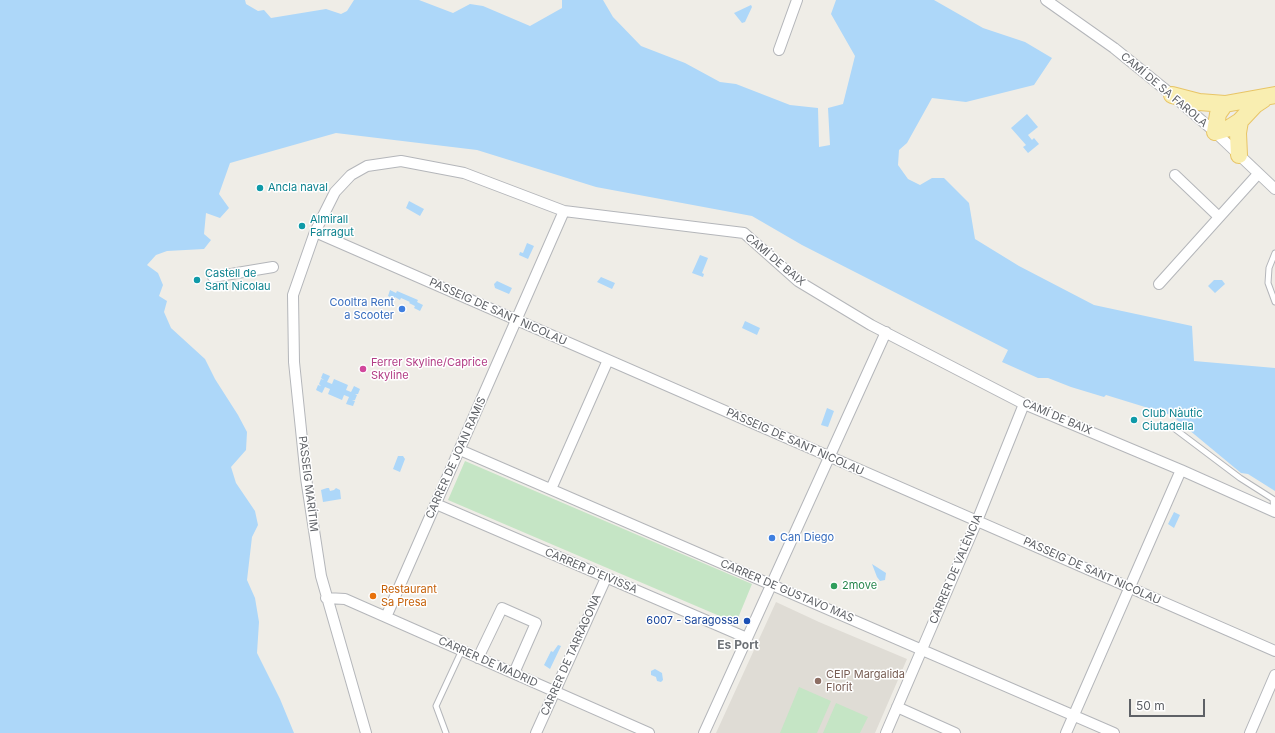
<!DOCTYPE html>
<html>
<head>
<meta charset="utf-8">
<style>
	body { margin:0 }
	#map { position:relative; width:1275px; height:733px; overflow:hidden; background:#efede7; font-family:Inter,sans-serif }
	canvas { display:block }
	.scale { position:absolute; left:1129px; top:699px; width:76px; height:18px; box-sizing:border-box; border:2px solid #5e6166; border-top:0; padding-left:5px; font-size:12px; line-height:14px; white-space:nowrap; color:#5e6166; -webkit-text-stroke:3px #fff; paint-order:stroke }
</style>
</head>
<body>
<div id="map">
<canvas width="1275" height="733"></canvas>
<div class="scale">50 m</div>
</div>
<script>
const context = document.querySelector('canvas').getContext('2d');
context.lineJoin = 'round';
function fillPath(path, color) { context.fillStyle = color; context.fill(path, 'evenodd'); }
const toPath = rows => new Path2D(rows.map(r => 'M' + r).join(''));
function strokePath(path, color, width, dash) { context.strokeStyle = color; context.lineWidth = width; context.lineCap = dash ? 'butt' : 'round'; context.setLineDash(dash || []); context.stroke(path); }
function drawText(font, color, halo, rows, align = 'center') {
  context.font = font + ' Inter,sans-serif'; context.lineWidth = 3; context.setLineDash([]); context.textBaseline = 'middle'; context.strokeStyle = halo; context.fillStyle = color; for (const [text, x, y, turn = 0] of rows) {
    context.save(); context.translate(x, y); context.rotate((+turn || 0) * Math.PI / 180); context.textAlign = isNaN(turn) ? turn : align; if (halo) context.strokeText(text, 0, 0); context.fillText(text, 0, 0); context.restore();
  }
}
const education = toPath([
	[776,602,819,622,907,659,875,733,716,733]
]);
const green = toPath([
	[465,461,752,584,736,623,448,500],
	[799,687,831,701,817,733,780,733],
	[836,703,868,717,860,733,823,733]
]);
const water = toPath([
	[0,0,245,0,246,4,258,11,264,10,271,18,326,9,341,14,347,11,354,0,419,0,453,13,470,4,483,6,530,26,562,8,562,0,603,0,613,17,641,46,685,63,720,82,736,84,790,105,818,108,819,147,830,145,828,108,843,104,855,56,831,14,836,0,934,0,983,28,1025,42,1052,58,1034,85,966,102,932,98,907,143,899,150,898,165,908,179,920,185,932,178,944,178,969,203,975,239,1019,266,1094,305,1192,326,1194,361,1275,368,1275,491,1248,474,1241,473,1171,415,1106,395,1104,397,1071,387,1048,378,1038,378,1002,362,1008,350,802,245,752,216,596,187,477,150,336,133,230,163,219,194,229,208,220,218,206,213,204,234,211,240,204,249,167,251,156,255,147,265,158,273,163,285,159,296,167,301,164,312,171,328,205,359,215,379,238,415,247,432,246,450,231,467,236,483,255,511,258,525,252,537,247,580,255,598,259,622,257,653,280,699,294,733,0,733],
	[751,5,752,7,745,22,742,23,734,13],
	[1027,114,1038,127,1028,135,1032,140,1034,138,1039,144,1028,153,1023,147,1026,145,1011,128],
	[409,201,424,209,420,216,406,208],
	[527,243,534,246,528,259,519,255,520,252,523,253],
	[700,255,708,258,702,273,704,274,703,277,692,273],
	[601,277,615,283,612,289,597,282],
	[1214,280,1222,280,1225,284,1215,293,1208,286],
	[497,281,512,288,509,294,495,288,494,284],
	[390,290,396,293,397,291,418,300,417,302,423,305,420,311,414,308,415,306,409,303,410,302,401,298,400,300,395,297,394,299,388,296],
	[745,321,760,328,757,335,742,328],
	[323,373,330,376,327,382,332,384,334,379,348,385,346,390,351,392,354,386,360,389,358,394,355,394,357,395,355,400,352,400,355,401,353,406,346,404,349,397,344,395,342,400,328,394,330,389,325,387,322,393,316,390,318,385,321,386,319,384,321,379,324,380,321,378],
	[827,408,834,411,828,427,821,425],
	[398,456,403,456,405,459,400,472,393,469],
	[327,488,329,488,330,491,334,490,336,488,340,490,341,499,323,502,321,490],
	[1174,512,1180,515,1174,528,1168,524],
	[872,564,886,573,885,580,880,581,877,577],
	[558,645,561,646,550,669,544,665,551,651,553,652],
	[655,669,662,673,663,680,661,682,657,681,656,677,651,675,651,671]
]);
const lane = toPath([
	[1275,253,1269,268,1268,283,1275,302],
	[1175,429,1240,478,1273,499,1274,512],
	[446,733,436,706,462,650]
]);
const street = toPath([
	[1046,0,1114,48,1172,95,1215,132,1275,189],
	[779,50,797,0],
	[1175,175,1219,217],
	[315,232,1275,651],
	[213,277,273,267],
	[1159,284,1258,174],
	[460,450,1114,733],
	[551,489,608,360],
	[436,504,747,638],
	[326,598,345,599,649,733],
	[386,617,564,211],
	[478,658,502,608,536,623,514,673],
	[897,707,955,733],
	[366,733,321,576,306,478,294,362,293,295,315,232,335,192,351,175,367,166,401,161,464,173,564,211,744,233,798,281,871,325,1024,404,1181,470,1275,512],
	[536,733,606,578],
	[704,733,886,332],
	[886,733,977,521,1024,404],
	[1066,733,1181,470],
	[1250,733,1275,675]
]);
const primary = toPath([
	[1172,95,1199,102,1225,104,1275,95],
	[1225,104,1218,114,1215,132,1229,128,1240,121,1255,105,1264,99],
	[1239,155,1238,133,1240,121]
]);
const markers = [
	[260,188,4,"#0f9aa8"],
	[302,226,4,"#0f9aa8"],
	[197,280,4,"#0f9aa8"],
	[402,309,4,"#3f7fe0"],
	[363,369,4,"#d1479c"],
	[1134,420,4,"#0f9aa8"],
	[772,538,4,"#3f7fe0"],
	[834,586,4,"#2e9e5b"],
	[373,596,4,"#e8710a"],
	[747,621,4,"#1a4fb4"],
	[818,681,4,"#8d6e63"]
];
const streetNames = [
	["CAMÍ DE SA FAROLA",1164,90,40],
	["CAMÍ DE BAIX",775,260,40],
	["PASSEIG DE SANT NICOLAU",498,312,24],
	["CAMÍ DE BAIX",1057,417,23],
	["PASSEIG DE SANT NICOLAU",795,442,24],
	["CARRER DE JOAN RAMIS",456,458,-66],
	["PASSEIG MARÍTIM",308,484,83],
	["CARRER DE VALÈNCIA",956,569,-67],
	["CARRER D'EIVISSA",591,571,23],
	["PASSEIG DE SANT NICOLAU",1092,571,24],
	["CARRER DE GUSTAVO MAS",787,591,23],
	["CARRER DE TARRAGONA",571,655,-66],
	["CARRER DE MADRID",488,662,24]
];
const cultureNames = [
	["Ancla naval",268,188],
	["Almirall",310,220],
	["Farragut",310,233],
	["Castell de",205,274],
	["Sant Nicolau",205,287],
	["Club Nàutic",1142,414],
	["Ciutadella",1142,427]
];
const shopNames = [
	["Cooltra Rent",394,303],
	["a Scooter",394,316],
	["Can Diego",780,538,"left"]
];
const hotelNames = [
	["Ferrer Skyline/Caprice",371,363],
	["Skyline",371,376]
];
const leisureNames = [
	["2move",842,586]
];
const foodNames = [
	["Restaurant",381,590],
	["Sa Presa",381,603]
];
const transitNames = [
	["6007 - Saragossa",739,621]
];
const educationNames = [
	["CEIP Margalida",826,675],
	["Florit",826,688]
];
const neighbourhoodNames = [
	["Es Port",738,645]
];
fillPath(education, '#dfdcd5');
fillPath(green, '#c5e5c5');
fillPath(water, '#add7f9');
strokePath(lane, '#b4b6ba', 7);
strokePath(street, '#b4b6ba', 12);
strokePath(primary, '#e8c567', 18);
strokePath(lane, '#fff', 5);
strokePath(street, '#fff', 10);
strokePath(primary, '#f9eeb1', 16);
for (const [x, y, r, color] of markers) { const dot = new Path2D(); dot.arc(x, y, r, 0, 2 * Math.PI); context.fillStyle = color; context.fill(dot); strokePath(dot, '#fff', 1.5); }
drawText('11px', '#5e6166', '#fff', streetNames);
drawText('11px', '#0d838f', '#fff', cultureNames, 'left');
drawText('11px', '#366cbe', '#fff', shopNames, 'right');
drawText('11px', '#b23c85', '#fff', hotelNames, 'left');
drawText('11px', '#27864d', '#fff', leisureNames, 'left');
drawText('11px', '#c56008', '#fff', foodNames, 'left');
drawText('11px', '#164399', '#fff', transitNames, 'right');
drawText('11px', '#785e54', '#fff', educationNames, 'left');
drawText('bold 12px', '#6f7378', '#fff', neighbourhoodNames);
</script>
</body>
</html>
